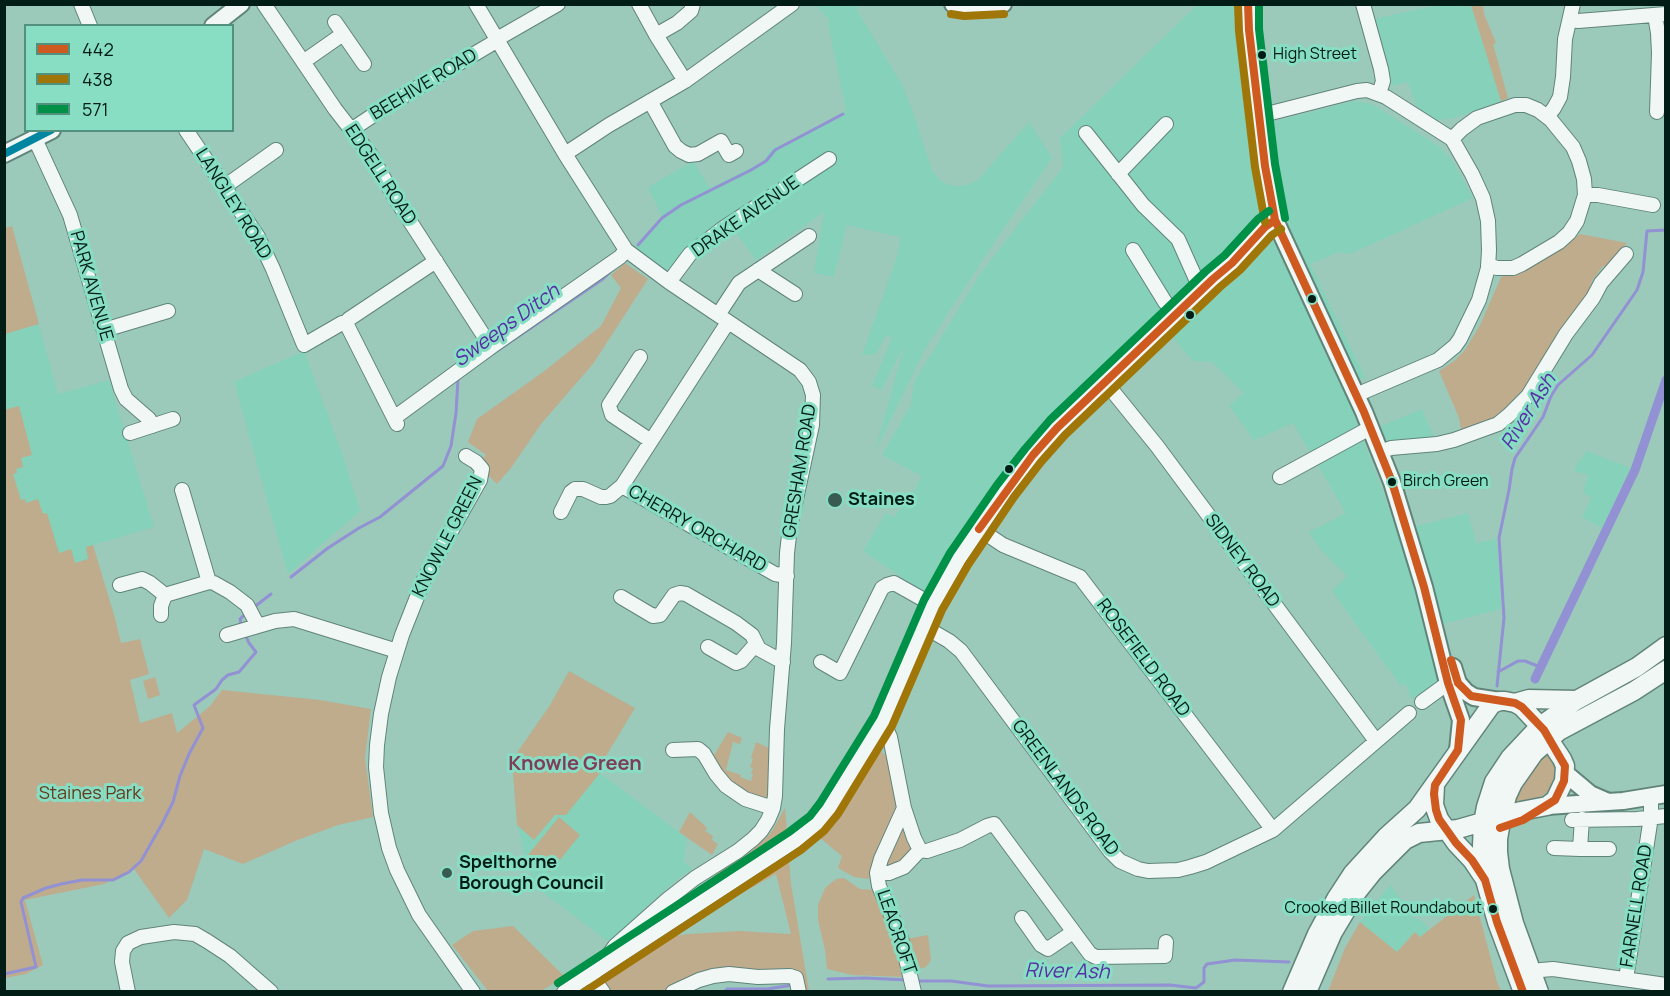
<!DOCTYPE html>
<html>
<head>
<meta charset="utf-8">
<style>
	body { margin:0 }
	#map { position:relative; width:1670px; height:996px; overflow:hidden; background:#9bcabb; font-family:Manrope,sans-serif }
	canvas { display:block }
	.frame { position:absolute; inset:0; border:6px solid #021d16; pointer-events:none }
	.legend { position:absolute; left:24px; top:24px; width:210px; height:108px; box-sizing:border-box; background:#87dec3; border:2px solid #52917e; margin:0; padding:8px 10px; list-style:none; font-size:18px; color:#021d16 }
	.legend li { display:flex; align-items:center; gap:12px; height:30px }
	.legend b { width:30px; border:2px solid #52917e }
</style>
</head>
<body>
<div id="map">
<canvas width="1670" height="996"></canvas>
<div class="frame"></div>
<ul class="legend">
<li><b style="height:8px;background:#ce5a20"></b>442</li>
<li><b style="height:8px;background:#a17608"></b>438</li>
<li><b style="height:8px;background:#009148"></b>571</li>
</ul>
</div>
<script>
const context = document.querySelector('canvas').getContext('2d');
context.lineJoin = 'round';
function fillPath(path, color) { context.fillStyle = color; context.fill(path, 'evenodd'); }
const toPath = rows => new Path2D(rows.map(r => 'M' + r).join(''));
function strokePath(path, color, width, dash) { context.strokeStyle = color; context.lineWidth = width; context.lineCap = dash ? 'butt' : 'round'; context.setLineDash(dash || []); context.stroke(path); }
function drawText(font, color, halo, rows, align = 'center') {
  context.font = font + ' Manrope,sans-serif'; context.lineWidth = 6; context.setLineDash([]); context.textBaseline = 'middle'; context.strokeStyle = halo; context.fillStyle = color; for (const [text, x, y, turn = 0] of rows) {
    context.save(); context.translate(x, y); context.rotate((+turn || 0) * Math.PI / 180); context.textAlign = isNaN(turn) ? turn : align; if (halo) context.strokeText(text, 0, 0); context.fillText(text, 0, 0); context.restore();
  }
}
const built = toPath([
	[816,5,859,5,857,10,901,83,912,109,930,164,932,171,941,181,949,185,957,186,967,185,977,181,1029,122,1052,158,987,253,925,349,875,452,904,346,881,390,872,386,894,333,891,338,887,336,887,334,876,354,862,355,898,254,900,237,847,225,834,277,814,273,824,212,756,260,733,229,690,259,677,280,634,247,662,218,655,201,648,189,652,185,693,161,710,188,762,162,772,148,800,138,841,115,846,111,828,23,830,21],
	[1197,5,1254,5,1265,108,1271,122,1354,101,1372,104,1440,147,1453,162,1473,198,1350,254,1339,252,1310,264,1365,377,1344,387,1397,531,1468,513,1476,543,1496,539,1498,552,1501,609,1426,628,1439,675,1435,685,1411,699,1406,683,1401,686,1332,591,1347,576,1320,549,1309,532,1346,513,1293,423,1254,440,1229,406,1244,393,1212,362,1193,361,1154,316,1079,389,1017,459,968,526,928,595,863,551,886,513,894,517,914,491,922,476,882,455,911,405,914,382,980,274,1063,167,1060,138],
	[1438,5,1471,5,1501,101,1454,118,1438,120,1417,108,1408,82,1392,86,1374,19],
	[12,226,58,394,109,380,154,527,93,545,115,618,4,651,4,228],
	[304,351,343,456,360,511,288,574,234,382],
	[1422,409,1435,440,1387,443,1379,427],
	[1587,451,1630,468,1602,528,1582,517,1592,497,1583,493,1588,475,1574,471,1577,464],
	[569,671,635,708,597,771,687,838,685,853,686,855,683,860,692,869,680,877,644,909,610,943,533,885,517,825,512,760,550,705],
	[1390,885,1406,906,1411,916,1423,922,1429,929,1420,937,1414,932,1397,952,1360,922]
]);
const green = toPath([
	[1471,5,1483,5,1484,14,1496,43,1493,44,1508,98,1501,101],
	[12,226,39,324,5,334,5,228],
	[1580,234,1627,243,1621,250,1611,267,1603,266,1592,281,1588,299,1525,393,1504,414,1462,434,1459,418,1439,371,1454,361,1465,350,1480,325,1501,277,1525,270,1554,253],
	[625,263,648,279,593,364,541,424,511,468,497,484,489,476,487,466,481,460,486,455,468,442,477,419,543,372,601,326,621,288,611,275],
	[19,406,32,455,21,458,23,467,16,469,17,473,13,474,21,500,25,499,26,503,38,499,43,514,47,513,59,553,71,549,75,563,88,559,86,547,93,545,115,618,121,643,140,639,149,674,130,680,140,723,172,713,177,733,210,706,222,690,320,700,371,709,365,758,373,817,338,825,295,841,243,864,204,849,187,900,169,918,134,869,104,884,25,900,43,965,26,974,5,978,4,410],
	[569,671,635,708,597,771,600,773,566,815,555,815,534,840,517,825,512,760,550,705],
	[155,677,160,695,148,699,143,681],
	[728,732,742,738,740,744,733,742,726,770,741,775,740,777,751,781,753,774,751,774,753,768,750,767,753,759,751,758,756,742,771,749,768,799,745,791,726,777,719,769,713,757],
	[876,749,886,755,893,773,896,800,894,817,876,852,869,879,854,877,838,868,842,856,820,838,862,765],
	[1549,752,1554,766,1555,780,1548,792,1537,799,1517,806,1513,803,1519,787,1539,759],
	[785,808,791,884,809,991,802,991,795,972,784,968,765,971,737,969,701,972,662,992,608,991,598,975,617,973,662,938,688,934,739,931,791,934,776,874,685,925,679,926,641,950,631,936,765,839,772,831],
	[690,812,707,828,705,831,713,836,712,840,718,844,712,855,679,832],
	[559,817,580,835,550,872,528,855],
	[904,822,911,849,907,860,882,870],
	[844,878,860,889,874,890,885,911,903,964,905,977,852,975,827,969,825,950,818,920,818,905,825,888,836,879],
	[1474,895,1497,982,1501,991,1328,991,1345,948,1360,922,1397,952,1415,932,1420,937],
	[513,926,565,977,541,991,488,991,452,945,473,931],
	[928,935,931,960,926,967,919,969,915,968,906,939]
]);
const stream = toPath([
	[638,245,662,218,681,205,751,170,766,161,775,150,843,114],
	[485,359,603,279,612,270],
	[291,577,328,548,359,528,380,517,443,466,451,446,456,413,458,379,460,377],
	[253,608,271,594],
	[242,628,240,619,246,613],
	[1498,672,1518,661,1525,661,1540,667],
	[1497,686,1504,618,1499,538,1509,490,1512,469,1515,458,1543,417,1551,396,1558,385,1592,355,1637,290,1643,272,1647,231,1666,230],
	[4,974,36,967,21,902,23,898,46,888,61,884,82,880,113,880,129,872,141,861,162,824,173,802,180,776,189,754,203,728,194,705,216,689,222,680,228,675,239,672,256,652,249,643,245,634],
	[828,979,865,978,907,980],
	[917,981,951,981,988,986,1170,985,1196,988,1204,982,1204,968,1207,964,1235,960,1289,962],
	[724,992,727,989,767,989,793,985]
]);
const canal = toPath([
	[1535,679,1635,470,1666,380]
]);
const minor = toPath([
	[81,4,90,26],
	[264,4,335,109,370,154,395,198,491,347],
	[476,4,565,154,626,250,669,282,800,370,809,382,813,395,812,425,790,527,787,553,784,643,777,729,775,796,773,808,768,820,761,831,753,839,738,851,695,878,668,899,615,946,610,953,608,962],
	[639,4,656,35,685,81],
	[1363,4,1381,69,1383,81,1379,94],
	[1655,15,1658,33,1659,53,1657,112],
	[1570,19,1578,21,1666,14],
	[335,22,364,64],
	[656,35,677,23,691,11,693,4],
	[497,39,558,4],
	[303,62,343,34],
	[650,101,675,146,681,151,689,155,698,154,721,141,729,155,736,151],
	[1259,116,1357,91,1367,90,1386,97,1452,139,1472,174,1483,198,1488,221,1489,250,1488,268,1479,300,1460,339,1455,346,1438,360,1356,395],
	[1547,117,1554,108,1560,97,1563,77,1565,39,1573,4],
	[186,130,258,237,273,269,304,345,342,323,346,323,349,319,436,261],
	[351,130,390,104,498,40],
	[1086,133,1143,205,1178,239,1195,277,1203,289],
	[35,139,70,215,121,389,126,399,149,419,152,426],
	[1452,139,1462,129,1477,118,1515,105,1526,105,1538,110,1551,120,1573,147,1579,161,1584,179,1585,195,1577,221,1569,233,1559,242,1522,264,1513,268,1497,268,1488,265],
	[565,154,609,125,685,81,792,4],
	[1118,174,1166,124],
	[224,187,276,150],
	[1585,195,1598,195,1653,205],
	[1133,250,1165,302,1176,315],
	[758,270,795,294],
	[669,282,690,254,722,229,829,159],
	[718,315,739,283,809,236],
	[728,322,622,486,775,574,787,576],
	[346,323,397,424],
	[104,330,168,311],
	[640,357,609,405,612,415,651,441],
	[1106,383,1157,446,1376,741],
	[394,418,491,347,620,257,626,250],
	[130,433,173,419],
	[1380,452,1391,448,1437,444,1454,440,1498,424,1509,415,1528,396,1566,334,1593,298,1601,283,1626,254],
	[466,456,476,462,482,469,480,480,425,577,402,635,389,677,381,714,377,745,376,767,381,813,389,848,397,870,419,915,473,992],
	[1280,477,1370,428],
	[182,490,209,582],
	[561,512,571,492,575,489,583,489,601,497,606,497,610,496,622,486],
	[979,529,1003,545,1080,577,1273,830],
	[120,585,142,579,150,583,165,595,161,606,161,615],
	[165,595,209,582,214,583,230,592,247,605,258,626],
	[621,597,653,616,660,615,674,595,680,593,686,594,736,623,752,635,759,649,783,662],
	[923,626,949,641,961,651,1110,851,1120,861,1138,869,1148,871,1178,870,1190,867,1206,862,1273,830,1409,713],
	[227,635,275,621,294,619,397,651],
	[708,647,736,663,741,661,756,644],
	[821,662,840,673,882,588,887,585,894,583,933,605],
	[1422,702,1448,683],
	[883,721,890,737,904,808,881,859,877,873,879,886,901,938,914,992],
	[673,750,698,749,704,754,716,774,726,786,745,799,773,808],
	[1582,819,1580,849,1609,849],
	[1572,820,1637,819,1666,816],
	[1554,848,1580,849],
	[920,850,927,851,960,840,987,826,994,824,1090,954,1096,957,1165,956,1166,942],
	[877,873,889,873,904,867,920,850,914,838,904,808],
	[1022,918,1041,945,1048,949,1073,932],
	[1532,973,1541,970,1553,969,1666,985],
	[591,975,603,992],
	[1626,979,1651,817,1651,796],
	[128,992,122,962,123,951,128,943,141,937,174,932,195,934,207,941,230,956,271,992],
	[564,992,795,841,817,824,829,809,883,721,933,605,959,559,1005,491,1033,455,1057,428,1213,279,1232,263,1265,227,1275,220],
	[673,992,699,980,713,976,729,974,758,977,790,976,796,978,799,992]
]);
const major = toPath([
	[953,4,965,6,1003,4],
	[1248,4,1249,30,1258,104,1265,166,1275,220,1364,412,1392,482,1424,587,1448,683,1461,720,1458,750],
	[213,26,241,4],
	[4,154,52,130],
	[1453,667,1458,683,1466,692,1474,697,1500,701],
	[1565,773,1590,794,1606,801],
	[1547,806,1623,801,1666,794]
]);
const highway = toPath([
	[1515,703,1529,699,1577,700],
	[1435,785,1434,805,1439,819,1456,843,1472,860,1484,878],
	[1292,992,1317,934,1336,899,1353,873,1386,837,1417,809,1492,704,1500,701,1505,701,1515,703,1522,707,1540,726,1562,759,1565,766,1564,781,1555,800,1547,806,1521,811,1458,829,1419,833,1405,840,1373,872,1357,892,1333,932,1307,992],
	[1523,992,1497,922,1485,880,1482,846,1483,823,1486,807,1494,782,1510,758,1540,726,1577,700,1637,667,1666,646],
	[1539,992,1514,923,1500,869,1498,852,1498,839,1502,816,1507,796,1513,783,1534,753,1559,731,1634,691,1666,670]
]);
const bus1 = toPath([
	[1248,4,1249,30,1265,166,1275,220,1364,412,1392,482,1424,587,1448,683,1461,720,1458,750,1435,785,1434,794,1436,810,1439,819,1456,843,1472,860,1485,880,1497,922,1523,992],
	[979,529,1033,455,1057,428,1213,279,1232,263,1265,227,1275,220],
	[1451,660,1458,683,1471,696,1515,703,1522,707,1544,730,1565,766,1564,781,1555,800,1523,820,1500,828]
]);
const bus2 = toPath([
	[1238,4,1239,31,1255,167,1265,222],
	[951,14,964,16,1004,14],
	[584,992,801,850,824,831,838,814,892,726,942,610,968,565,1014,497,1041,462,1065,435,1220,287,1240,270,1272,235,1281,229]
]);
const bus3 = toPath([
	[1259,4,1259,29,1275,164,1285,218],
	[558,983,789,832,810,816,820,803,874,716,924,600,950,553,997,485,1025,449,1050,420,1206,271,1225,255,1258,219,1269,211]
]);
const bus4 = toPath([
	[4,154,51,130]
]);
const markers = [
	[1262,55,5,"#021d16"],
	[1312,299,5,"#021d16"],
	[1190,315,5,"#021d16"],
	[1009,469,5,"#021d16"],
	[1392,482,5,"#021d16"],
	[835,500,8,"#385a50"],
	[447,873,6,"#385a50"],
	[1493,909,5,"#021d16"]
];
const busNames = [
	["High Street",1273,55],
	["Birch Green",1403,482],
	["Crooked Billet Roundabout",1482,909,"right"]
];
const streetNames = [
	["BEEHIVE ROAD",424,85,-31],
	["EDGELL ROAD",380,175,57],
	["LANGLEY ROAD",233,204,58],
	["DRAKE AVENUE",746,217,-35],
	["PARK AVENUE",91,286,74],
	["GRESHAM ROAD",800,471,-81],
	["CHERRY ORCHARD",697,529,30],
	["KNOWLE GREEN",448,537,-63],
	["SIDNEY ROAD",1242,561,53],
	["ROSEFIELD ROAD",1143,658,53],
	["GREENLANDS ROAD",1065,788,53],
	["FARNELL ROAD",1637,906,-81],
	["LEACROFT",896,932,71]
];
const poiNames = [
	["Staines",848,500],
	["Spelthorne",459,863],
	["Borough Council",459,884]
];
const parkNames = [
	["Staines Park",90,794]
];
const waterNames = [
	["Sweeps Ditch",507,326,-36],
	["River Ash",1529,412,-58],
	["River Ash",1067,972,1]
];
const neighbourhoodNames = [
	["Knowle Green",575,764]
];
fillPath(built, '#86d1ba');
fillPath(green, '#beac8d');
strokePath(stream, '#9291d3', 3);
strokePath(canal, '#9291d3', 9);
strokePath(minor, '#61847a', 16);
strokePath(major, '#61847a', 20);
strokePath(highway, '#61847a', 21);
strokePath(minor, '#f0f7f5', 14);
strokePath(major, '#f0f7f5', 16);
strokePath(highway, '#f0f7f5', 18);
strokePath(bus1, '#ce5a20', 8);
strokePath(bus2, '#a17608', 8);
strokePath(bus3, '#009148', 8);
strokePath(bus4, '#0086a0', 8);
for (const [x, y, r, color] of markers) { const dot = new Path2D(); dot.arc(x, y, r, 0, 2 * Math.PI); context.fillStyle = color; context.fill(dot); strokePath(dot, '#87dec3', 2); }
drawText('16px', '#021d16', '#87dec3', busNames, 'left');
drawText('18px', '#021d16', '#87dec3', streetNames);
drawText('bold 18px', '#021d16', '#87dec3', poiNames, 'left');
drawText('18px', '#643a1f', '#87dec3', parkNames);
drawText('italic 20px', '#562fa6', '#87dec3', waterNames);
drawText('bold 20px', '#7f3d5c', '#87dec3', neighbourhoodNames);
</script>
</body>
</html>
